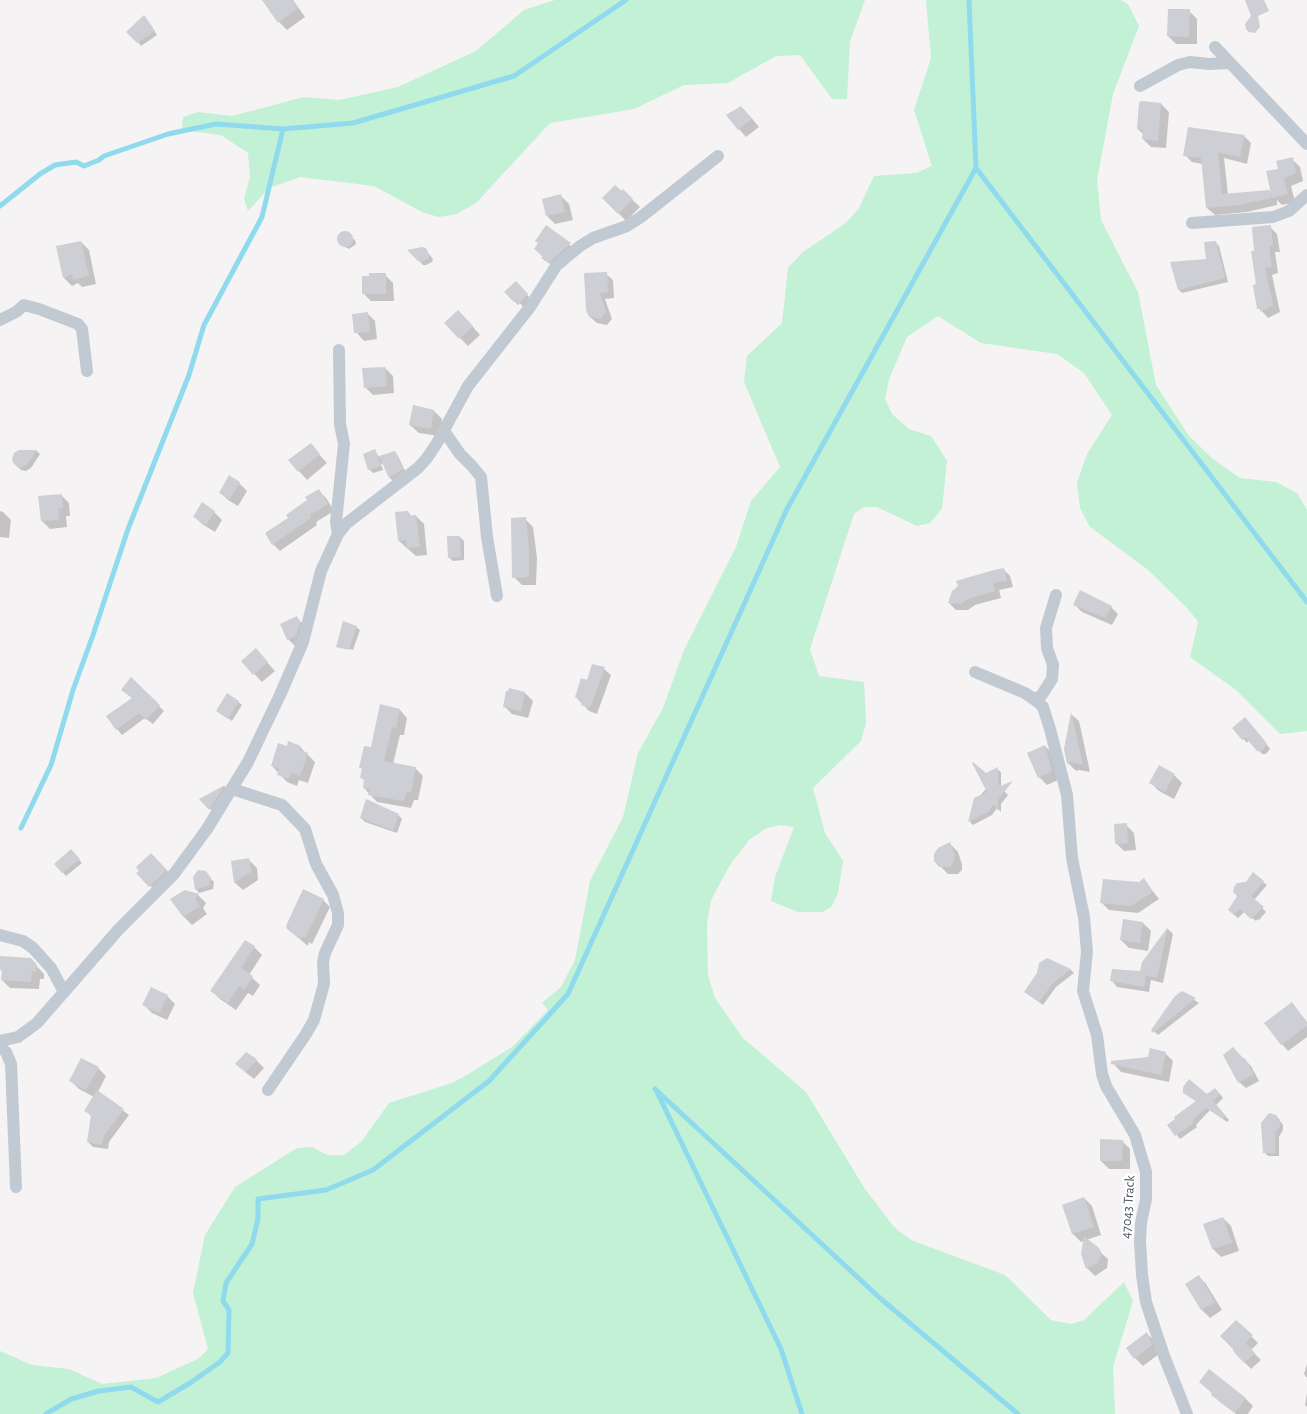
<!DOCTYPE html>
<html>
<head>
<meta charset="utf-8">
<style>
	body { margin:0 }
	canvas { display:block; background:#f5f3f3 }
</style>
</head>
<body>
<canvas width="1307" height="1414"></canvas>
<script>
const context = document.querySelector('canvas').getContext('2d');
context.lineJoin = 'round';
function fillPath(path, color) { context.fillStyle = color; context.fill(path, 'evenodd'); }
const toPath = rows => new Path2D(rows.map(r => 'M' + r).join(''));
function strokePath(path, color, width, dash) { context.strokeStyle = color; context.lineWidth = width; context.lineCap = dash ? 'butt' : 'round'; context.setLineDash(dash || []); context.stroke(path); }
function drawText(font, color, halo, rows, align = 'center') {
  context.font = font + ' "Alegreya Sans",sans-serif'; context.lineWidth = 5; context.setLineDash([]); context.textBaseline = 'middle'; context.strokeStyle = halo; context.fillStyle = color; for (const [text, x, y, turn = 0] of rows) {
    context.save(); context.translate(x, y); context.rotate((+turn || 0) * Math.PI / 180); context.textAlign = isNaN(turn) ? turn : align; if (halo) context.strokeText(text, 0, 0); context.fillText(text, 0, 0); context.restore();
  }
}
const green = toPath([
	[555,0,865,0,850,41,847,99,832,99,800,55,776,56,728,83,684,85,634,109,550,123,476,203,457,214,447,216,438,217,422,212,374,186,300,177,269,188,248,211,244,199,250,177,248,153,221,135,182,130,183,117,198,112,232,116,304,97,339,100,398,87,476,51,524,10],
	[926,0,1121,0,1128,4,1139,26,1113,94,1097,180,1101,220,1138,292,1156,385,1189,436,1213,459,1240,478,1276,482,1297,493,1307,510,1307,731,1280,734,1236,690,1190,657,1198,623,1197,620,1186,607,1147,569,1090,527,1080,508,1077,483,1087,454,1112,415,1084,373,1057,354,981,343,938,316,907,337,889,379,885,399,892,414,909,429,931,436,947,461,942,509,930,523,917,526,877,507,864,507,854,514,810,649,819,676,864,682,866,723,861,741,813,788,825,833,843,861,838,893,832,906,823,912,798,912,771,901,775,877,794,827,779,825,765,829,749,840,730,865,711,900,707,924,708,975,715,998,742,1037,806,1092,865,1189,894,1227,911,1240,1005,1275,1051,1320,1071,1324,1084,1320,1124,1282,1133,1301,1113,1367,1115,1414,0,1414,0,1351,32,1365,69,1369,102,1384,156,1378,198,1359,208,1349,193,1293,205,1235,235,1187,297,1148,312,1147,327,1155,344,1155,362,1141,389,1103,452,1083,465,1076,512,1047,548,1010,542,1003,561,987,575,960,590,881,623,817,638,753,663,708,684,650,736,547,751,501,780,467,744,382,747,356,782,323,788,268,803,252,846,223,859,208,874,176,916,173,932,166,914,110,931,58]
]);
const shadow = toPath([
	[274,0,293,0,305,17,287,30,279,22],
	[1189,11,1197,19,1197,44,1176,44,1168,36],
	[148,21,157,35,141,46,138,42],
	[1161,104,1169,112,1166,148,1151,147,1143,139,1143,134,1138,129],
	[749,115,759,127,746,137,739,129],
	[1244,136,1251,143,1247,164,1224,158,1228,195,1269,191,1273,195,1279,169,1292,159,1300,167,1303,181,1291,186,1295,202,1282,205,1277,200,1277,205,1247,212,1215,215,1207,208,1202,164,1192,162,1185,155],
	[623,191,640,207,626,221,604,198],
	[561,196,569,204,573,220,555,224,547,216],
	[546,227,576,250,555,269,535,249],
	[1270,227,1277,234,1280,252,1275,252,1278,273,1272,275,1280,312,1268,318,1259,308,1256,252],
	[344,232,355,240,356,244,349,249,343,246,338,239,341,233],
	[81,242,89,250,96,284,82,287,78,283,72,286,64,278,58,247],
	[1215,242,1219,246,1228,282,1182,293,1179,290,1207,260],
	[425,249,433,259,432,262,426,265,423,265,410,251],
	[606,274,613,280,614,298,605,299,612,319,607,325,597,323,590,317],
	[385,275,393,283,394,301,371,301,363,293],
	[516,283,531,299,523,307,520,303,518,305,506,292],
	[367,313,375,321,377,339,364,341,356,332],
	[466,319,480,335,468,346,460,338],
	[385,368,393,376,394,393,373,395,365,387],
	[414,407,434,411,442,419,439,436,419,433,410,425],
	[20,451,37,451,40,454,31,468,26,471,21,470,14,463],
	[375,451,379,457,395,452,398,456,406,473,393,481,390,478,383,463,381,464,383,470,373,473,369,469],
	[318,453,327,463,307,480,290,461],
	[239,483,247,491,238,506,228,500,220,492],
	[319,491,326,498,334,511,316,522,317,525,280,551,273,544],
	[61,495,69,503,70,516,66,516,67,527,50,529,42,521],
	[0,511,3,512,11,520,9,538,0,537],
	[214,512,222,520,215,532,202,524,194,516],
	[408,512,412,517,416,516,424,524,427,555,416,556,399,541],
	[525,519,533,527,537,558,536,585,522,585,514,577],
	[460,537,464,541,464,560,453,561,449,557],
	[1004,570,1010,576,1013,587,999,590,1001,598,975,605,968,610,956,610,949,603,953,591],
	[1075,605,1111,607,1118,614,1112,625,1082,612],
	[296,617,304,625,296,647,288,639],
	[356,627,360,630,353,650,340,646,340,649,337,646],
	[263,658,275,671,262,682,243,662],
	[604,669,611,675,597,714,589,711,576,697,588,682],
	[131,679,164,711,153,724,145,718,122,735,117,729,133,699,123,690],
	[525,693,533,701,528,718,512,714,504,706],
	[238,702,242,705,232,721,218,711],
	[400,710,407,718,404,735,400,735,393,764,415,768,423,776,418,800,414,800,411,808,377,802,364,788,365,781,361,777,363,770,360,767],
	[1072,715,1079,721,1090,772,1079,770,1076,771,1068,763,1065,749],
	[1248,722,1268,746,1270,749,1266,754,1262,754,1249,740,1247,743,1234,728],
	[1045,746,1053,754,1060,779,1047,785,1039,777],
	[300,747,315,762,308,783,299,780,297,786,287,782,272,766,288,748],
	[997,769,1001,772,1001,788,1008,795,1001,804,1001,812,997,808,992,815,973,825,970,822,974,802,987,788,985,774],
	[1174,775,1182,783,1174,799,1159,791,1151,783],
	[224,786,228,789,213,812,201,799],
	[398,815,402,819,397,833,365,822,361,818],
	[1126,825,1134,833,1136,850,1124,851,1116,843],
	[950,844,958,852,962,864,962,870,958,874,948,874,935,861],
	[75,855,82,863,66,876,56,864],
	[249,860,257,868,258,880,243,890,235,883,232,862],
	[159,862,174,878,158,894,138,873],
	[205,873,214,882,213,889,199,893,196,889],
	[1144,880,1159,899,1138,913,1109,910,1102,903],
	[1263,882,1267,885,1254,900,1266,912,1259,920,1258,919,1256,921,1244,912,1238,918,1233,914,1238,896],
	[185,892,198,895,206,903,203,908,207,914,192,925,184,917,172,900],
	[323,900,330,907,312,944,309,942,308,946,296,936],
	[1143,923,1151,931,1148,951,1129,948,1121,940],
	[1168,929,1173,934,1163,983,1151,980,1149,992,1117,987,1112,981,1141,973,1143,963],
	[254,947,262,955,249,975,260,985,253,996,248,993,236,1010,220,999,212,991],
	[31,960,44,974,44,979,40,979,39,989,10,988,2,980,3,972,0,969],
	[1050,960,1071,970,1074,973,1056,987,1043,1005,1029,995],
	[1184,993,1199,1003,1158,1035,1153,1030],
	[167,996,175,1004,167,1020,152,1013,144,1005],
	[1292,1003,1307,1022,1307,1037,1288,1051,1282,1044],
	[1165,1053,1173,1061,1169,1082,1121,1072,1113,1063,1149,1059],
	[1244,1059,1251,1066,1259,1081,1246,1088,1239,1082],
	[256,1060,264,1068,254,1079,245,1072],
	[98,1068,106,1076,98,1092,129,1115,109,1142,108,1149,93,1147,88,1142,92,1117,86,1111,94,1097,79,1089,71,1081],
	[1219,1093,1223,1098,1216,1105,1229,1120,1227,1122,1210,1110,1196,1125,1197,1127,1180,1139,1169,1125,1198,1102,1188,1096],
	[1280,1121,1283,1125,1283,1130,1279,1137,1279,1156,1268,1156,1264,1152],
	[1122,1141,1130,1149,1130,1169,1109,1169,1101,1161],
	[1084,1198,1092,1206,1101,1235,1086,1240,1108,1259,1107,1268,1095,1276,1087,1268,1082,1254,1085,1241,1081,1242,1073,1234,1063,1205],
	[1223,1218,1231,1226,1239,1251,1221,1257,1213,1249,1205,1225],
	[1198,1276,1206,1284,1222,1310,1210,1318,1202,1310,1186,1284],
	[1236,1321,1258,1343,1251,1350,1261,1360,1251,1369,1234,1351],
	[1147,1334,1155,1341,1159,1354,1143,1366,1135,1358],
	[1307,1364,1307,1378,1304,1374],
	[1201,1382,1246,1399,1253,1406,1248,1414,1236,1414,1220,1402],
	[1307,1393,1307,1407,1305,1405]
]);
const stream = toPath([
	[976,168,1307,602],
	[0,206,40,174,55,165,76,162,84,166,99,160,104,156,168,134,216,124,283,129,353,123,514,76,626,0],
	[21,828,51,765,73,690,93,635,128,529,189,375,204,325,262,217,283,129],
	[655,1089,881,1299,1018,1414],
	[657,1092,781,1349,802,1414],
	[46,1414,71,1399,99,1391,131,1387,158,1402,190,1383,220,1362,228,1353,229,1310,223,1301,226,1283,252,1244,258,1219,258,1199,326,1190,373,1170,489,1081,568,994,787,509,976,168,969,0]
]);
const building = toPath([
	[262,0,292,0,298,8,278,23],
	[1245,0,1264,0,1269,11,1258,16,1260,27,1255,33,1249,32,1246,29,1245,24,1251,16],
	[1168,9,1190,9,1189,37,1167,36],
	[144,15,155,31,137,43,126,32],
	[1142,101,1161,103,1158,141,1142,139,1143,130,1137,129,1139,102],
	[741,106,752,119,738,130,726,115],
	[1188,127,1245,135,1240,157,1218,152,1222,194,1270,190,1271,198,1239,205,1206,208,1201,158,1183,156],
	[1293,157,1296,173,1284,178,1288,194,1272,198,1266,171,1278,169,1276,161],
	[615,185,622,191,623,189,633,199,618,214,602,198],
	[561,194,565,212,546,216,542,199],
	[546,225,571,243,548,263,541,258,543,256,534,249,538,243,535,241],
	[1271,225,1273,245,1269,246,1272,267,1265,268,1273,305,1260,312,1260,309,1257,309,1253,285,1256,284,1251,251,1254,251,1252,227],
	'337 239a8 8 0 1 1 16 0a8 8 0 1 1-16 0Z',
	[81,241,89,276,73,280,72,274,63,278,56,246],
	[1216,241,1225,278,1178,290,1170,262,1206,259,1204,242],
	[422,247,426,248,429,255,429,258,422,262,418,261,407,250],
	[607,272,608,292,600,293,606,312,600,319,589,317,586,310,584,273],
	[369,273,386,273,386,294,362,294,362,276,369,276],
	[516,281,528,294,519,304,516,300,514,302,504,292],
	[458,310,473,326,459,339,444,323],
	[368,312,370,332,354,333,352,314],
	[385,367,387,386,364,388,362,368],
	[413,405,434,410,431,429,409,425],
	[311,443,320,454,298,472,288,460],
	[375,449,381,466,368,470,363,454],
	[19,450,37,450,27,465,19,468,14,464,12,459,14,453],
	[395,451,403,469,389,478,379,456],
	[229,475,240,482,230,499,219,493],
	[319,489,328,504,310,515,311,518,272,545,265,533,288,518,286,515,307,500,305,497],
	[62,494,63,508,58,509,59,520,41,521,38,496],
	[202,502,215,511,206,525,193,517],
	[408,511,409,516,416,515,420,547,407,548,406,540,398,541,395,512],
	[526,517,529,549,529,577,512,578,511,518],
	[447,536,460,536,461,557,448,558],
	[1004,568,1007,581,993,583,995,591,968,599,961,604,948,603,952,591,958,586,956,581,994,570],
	[1080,590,1112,606,1105,618,1073,605],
	[297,616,300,622,296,636,287,640,280,624],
	[343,621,357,626,349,650,336,647],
	[256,648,268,662,253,675,241,661],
	[592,664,605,667,590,708,581,705,582,700,575,697,581,678,587,680],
	[131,677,160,705,146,720,139,713,116,730,106,716,132,698,121,690],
	[509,688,525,692,521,711,503,707,506,691,508,691],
	[227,693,239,701,228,719,216,711],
	[380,704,400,709,396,728,392,727,384,761,416,767,411,793,407,792,404,801,368,795,370,789,363,788,364,779,360,778,362,768,359,768,364,746,371,747],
	[1071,712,1083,765,1071,762,1067,764,1064,749],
	[1245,717,1265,741,1267,744,1262,751,1257,751,1245,737,1242,740,1232,728],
	[288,741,301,746,299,750,308,753,300,776,291,773,289,779,277,775,279,768,271,766,278,743,287,746],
	[1045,745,1052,771,1038,778,1027,753],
	[973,762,986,773,998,767,998,784,1000,786,1013,781,998,800,998,811,994,804,988,812,968,822,974,798,987,792,972,763],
	[1159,765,1175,774,1165,792,1149,783],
	[225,785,209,810,199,799],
	[366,799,399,814,393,830,360,818],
	[1127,823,1128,843,1115,844,1114,824],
	[950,842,955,855,954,861,950,867,939,867,934,861,934,854,938,848],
	[71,849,80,859,62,873,54,864],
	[151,853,167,870,149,887,136,873,139,871,136,867],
	[249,858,251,872,234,883,231,861],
	[198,870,206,871,211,878,209,885,195,890,193,877],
	[1253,872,1264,881,1251,896,1264,907,1251,919,1240,909,1234,915,1228,910,1237,896,1233,892,1234,887,1237,883,1246,882],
	[1144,878,1153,892,1131,906,1100,903,1103,879,1139,882],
	[303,889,324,899,305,938,302,936,301,940,287,929,286,926],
	[185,890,199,894,195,899,200,906,183,917,170,899],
	[1123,919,1143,922,1140,943,1120,940],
	[1168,927,1157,978,1146,975,1144,987,1110,981,1112,969,1140,971,1142,962],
	[245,940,255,946,241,968,253,976,245,989,239,986,228,1003,210,991],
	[0,956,31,958,37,965,36,972,32,971,31,982,1,980,2,970,0,969],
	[1047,958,1071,969,1052,984,1039,1002,1024,992,1037,973,1039,963],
	[151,987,168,995,159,1013,142,1005],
	[1182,991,1196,998,1153,1033,1151,1030,1175,996],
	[1292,1002,1307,1023,1307,1026,1281,1045,1264,1023],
	[1233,1047,1243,1058,1245,1058,1254,1074,1238,1083,1223,1055],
	[1150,1048,1166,1052,1161,1075,1111,1064,1111,1061,1148,1057],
	[246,1052,257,1059,245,1072,235,1064],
	[81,1058,99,1067,86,1090,69,1081],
	[1189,1079,1207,1094,1215,1088,1220,1094,1213,1101,1226,1116,1223,1119,1206,1108,1193,1120,1194,1123,1175,1136,1167,1125,1175,1119,1174,1117,1196,1101,1183,1093,1183,1087],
	[97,1090,124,1109,104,1136,102,1145,87,1142,91,1115,84,1111],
	[1269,1113,1276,1115,1280,1120,1280,1126,1275,1133,1276,1153,1263,1153,1261,1123],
	[1100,1139,1123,1140,1122,1161,1100,1161],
	[1084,1197,1094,1227,1072,1234,1062,1205],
	[1223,1217,1232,1243,1212,1249,1203,1224],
	[1084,1236,1099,1248,1102,1254,1098,1263,1086,1269,1081,1254],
	[1199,1275,1215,1302,1201,1310,1185,1284],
	[1236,1320,1253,1335,1245,1343,1255,1353,1244,1363,1233,1351,1234,1350,1220,1336],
	[1147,1332,1152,1345,1134,1359,1126,1348],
	[1209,1369,1246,1398,1235,1413,1211,1395,1212,1393,1199,1382]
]);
const street = toPath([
	[1215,47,1307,144],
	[1140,86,1178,65,1190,62,1209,64,1230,63],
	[1192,223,1273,217,1289,211,1307,195],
	[0,320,16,312,24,305,39,309,78,324,82,329,87,371],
	[444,431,460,454,472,466,481,477,487,537,497,596],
	[338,534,336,522,344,444,340,424,339,350],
	[975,672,1025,693,1038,702,1043,707,1050,729,1067,795,1072,858,1084,917,1087,952,1083,991,1097,1035,1102,1074,1106,1086,1135,1135,1146,1172,1146,1199,1141,1223,1140,1241,1142,1275,1146,1302,1164,1356,1187,1414],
	[1034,699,1041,696,1052,679,1053,665,1047,648,1046,628,1056,595],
	[232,789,282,805,305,829,316,864,333,895,338,913,338,925,325,953,323,962,324,984,314,1020,306,1034,268,1090],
	[0,935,23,941,33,948,51,968,64,992],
	[0,1041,18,1037,37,1023,119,929,174,874,207,829,248,762,280,695,303,642,321,571,338,534,347,523,418,468,427,458,437,443,468,386,530,307,556,266,580,246,593,238,627,226,641,217,718,156],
	[0,1047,6,1052,11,1064,16,1187]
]);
const streetNames = [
	["47043 Track",1128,1207,-86]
];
fillPath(green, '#c3f1d5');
fillPath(shadow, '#0003');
strokePath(stream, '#90daee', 5);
fillPath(building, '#cdcfd5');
strokePath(street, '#c1cad2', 12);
drawText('14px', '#4a5661', '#fff', streetNames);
</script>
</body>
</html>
